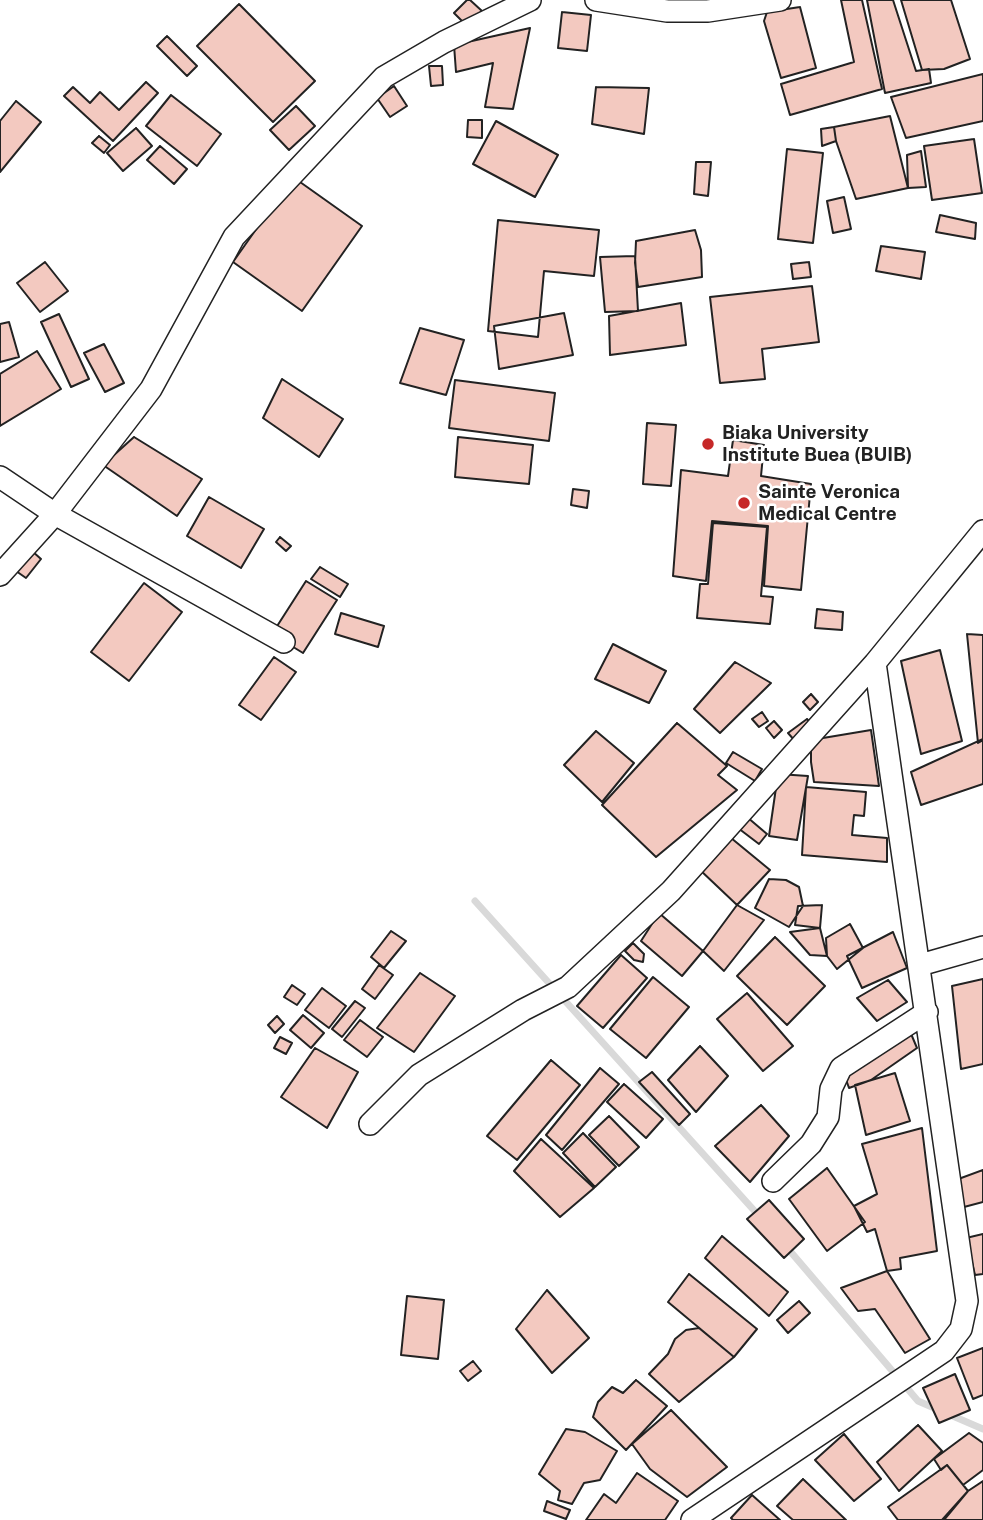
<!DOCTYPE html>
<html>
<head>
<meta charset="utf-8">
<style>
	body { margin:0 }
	canvas { display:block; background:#fff }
</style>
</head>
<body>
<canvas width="983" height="1520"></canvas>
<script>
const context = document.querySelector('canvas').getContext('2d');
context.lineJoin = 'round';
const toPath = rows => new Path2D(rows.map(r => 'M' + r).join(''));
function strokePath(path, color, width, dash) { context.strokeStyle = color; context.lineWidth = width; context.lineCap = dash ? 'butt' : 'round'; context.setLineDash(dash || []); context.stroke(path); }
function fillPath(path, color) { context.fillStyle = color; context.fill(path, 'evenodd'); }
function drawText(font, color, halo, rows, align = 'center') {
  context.font = font + ' "Public Sans",sans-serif'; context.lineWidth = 5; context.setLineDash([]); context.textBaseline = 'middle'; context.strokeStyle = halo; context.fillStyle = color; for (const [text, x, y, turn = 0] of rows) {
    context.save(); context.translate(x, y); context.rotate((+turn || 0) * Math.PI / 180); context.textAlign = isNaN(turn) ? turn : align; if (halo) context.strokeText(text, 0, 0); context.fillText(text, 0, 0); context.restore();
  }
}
const stream = toPath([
	[475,901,760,1217],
	[784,1244,918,1401,983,1429]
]);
const building = toPath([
	[467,0,470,0,482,11,467,26,454,13,467,0],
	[841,0,862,0,882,89,790,115,781,84,854,62,841,0],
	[867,0,893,0,916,71,929,69,931,83,885,93,867,0],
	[901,0,951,0,970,59,944,69,922,70,901,0],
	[239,4,315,81,273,122,197,46,239,4],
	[800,7,816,68,781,78,764,21,767,12,800,7],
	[562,12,591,15,587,51,558,48,562,12],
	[530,28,513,109,485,107,493,63,456,72,454,45,530,28],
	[167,36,197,66,187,76,157,46,167,36],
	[429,66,442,66,443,85,431,86,429,66],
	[983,74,983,121,906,138,891,97,983,74],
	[146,82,158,93,113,141,64,96,73,87,90,103,100,92,119,110,146,82],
	[394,86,407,106,390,117,377,98,394,86],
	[596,87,649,88,644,134,592,124,596,87],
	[171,95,221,134,197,166,146,126,171,95],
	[16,101,41,122,0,172,0,121,16,101],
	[296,106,315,126,289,150,270,130,296,106],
	[890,116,908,188,856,199,836,141,834,127,890,116],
	[468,120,482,120,482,138,467,137,468,120],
	[496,121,558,155,535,197,473,164,496,121],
	[834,127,836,141,822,146,821,129,834,127],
	[136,128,152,146,123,171,107,153,136,128],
	[99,136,110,145,104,153,92,143,99,136],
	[974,139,982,193,932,200,924,146,974,139],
	[160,146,187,169,174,184,147,160,160,146],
	[787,149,823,153,813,243,778,239,787,149],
	[921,151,926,187,908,188,907,155,921,151],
	[696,162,711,162,708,196,694,194,696,162],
	[293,177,362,226,302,311,233,262,293,177],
	[844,197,851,229,833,233,827,201,844,197],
	[940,215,976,223,975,239,936,232,940,215],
	[498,220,599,230,594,276,544,271,538,337,488,331,498,220],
	[695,230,701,250,702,277,638,287,635,263,636,241,695,230],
	[881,246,925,252,921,279,876,271,881,246],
	[635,256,638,311,605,312,600,257,635,256],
	[45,262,68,291,40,312,17,283,45,262],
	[809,262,811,277,793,279,791,264,809,262],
	[812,286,819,342,762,349,765,379,720,383,710,297,812,286],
	[681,303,686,345,610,355,609,316,681,303],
	[564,313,573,355,499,369,494,326,564,313],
	[59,314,89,379,71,387,41,322,59,314],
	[9,322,19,357,0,362,0,324,9,322],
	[420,328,464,340,446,395,400,383,420,328],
	[104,344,124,383,105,392,84,353,104,344],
	[37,351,61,389,0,426,0,374,37,351],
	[282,379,343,419,319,457,263,418,282,379],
	[455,380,555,393,549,441,449,428,455,380],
	[647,423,676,425,671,486,643,484,647,423],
	[134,437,202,479,177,516,103,465,134,437],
	[458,437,533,445,529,484,455,477,458,437],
	[733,440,764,445,761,476,811,484,801,590,764,586,768,526,712,521,706,581,673,576,681,470,728,476,733,440],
	[573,489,589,491,587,508,571,505,573,489],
	[209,497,264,529,241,568,187,536,209,497],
	[713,523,767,527,761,596,773,597,770,624,697,618,700,584,708,584,713,523],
	[280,537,291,546,286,551,276,542,280,537],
	[32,551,41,559,26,578,16,571,32,551],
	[320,567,348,584,340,597,311,579,320,567],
	[306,581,337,600,303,653,272,634,306,581],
	[144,583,182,612,129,681,91,652,144,583],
	[817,609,843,612,842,630,815,628,817,609],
	[341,613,384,626,378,647,335,634,341,613],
	[967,634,983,635,983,740,978,743,967,634],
	[613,644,666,671,649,703,595,679,613,644],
	[940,650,962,741,921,754,901,661,940,650],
	[274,657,296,672,261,720,239,705,274,657],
	[735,662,771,683,720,733,694,709,735,662],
	[811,694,818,702,810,710,803,702,811,694],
	[762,712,768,721,759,727,752,719,762,712],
	[807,719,814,727,795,741,788,733,807,719],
	[774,721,782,730,774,738,766,728,774,721],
	[677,723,727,766,718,775,737,790,656,857,602,805,677,723],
	[871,730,879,786,814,782,811,762,811,740,871,730],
	[596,731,634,763,602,802,564,765,596,731],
	[983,739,983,784,921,805,911,772,983,739],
	[733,752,762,769,755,781,726,763,733,752],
	[778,774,808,776,797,840,769,836,778,774],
	[806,787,866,792,864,816,854,815,852,835,887,838,887,862,802,855,806,787],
	[747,817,767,834,759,844,738,828,747,817],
	[725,833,770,870,737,905,699,869,725,833],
	[769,879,786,880,799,887,803,906,789,927,755,908,769,879],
	[737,905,764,920,724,971,703,951,737,905],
	[822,905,820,928,795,925,798,906,822,905],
	[659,913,703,951,682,976,641,941,659,913],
	[850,924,863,948,837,969,827,956,826,938,850,924],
	[820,928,827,956,810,955,790,932,820,928],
	[391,931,406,941,384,968,371,957,391,931],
	[893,932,907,968,862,988,847,956,893,932],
	[775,937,825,986,787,1025,737,976,775,937],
	[633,943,644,954,643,962,634,960,625,951,633,943],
	[621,955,647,978,603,1028,577,1006,621,955],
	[379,965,393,975,375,999,362,989,379,965],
	[420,973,455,996,414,1052,377,1028,420,973],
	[653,977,689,1007,646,1058,610,1029,653,977],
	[983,979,983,1064,961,1069,952,986,983,979],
	[888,980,907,1002,877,1021,857,998,888,980],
	[292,985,305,994,297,1005,284,997,292,985],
	[322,988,346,1006,329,1028,305,1010,322,988],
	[747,993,793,1046,763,1071,717,1019,747,993],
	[355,1001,365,1008,342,1037,332,1029,355,1001],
	[303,1015,324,1033,311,1048,290,1030,303,1015],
	[277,1016,284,1024,275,1033,268,1025,277,1016],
	[360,1020,383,1037,367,1057,344,1040,360,1020],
	[909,1029,917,1048,871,1080,849,1088,843,1071,909,1029],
	[280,1037,292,1043,286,1054,274,1048,280,1037],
	[700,1046,728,1076,696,1112,668,1080,700,1046],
	[315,1048,358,1072,327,1128,281,1097,315,1048],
	[551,1060,580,1085,517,1160,487,1136,551,1060],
	[600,1068,619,1084,562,1150,546,1135,600,1068],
	[652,1072,690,1114,679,1125,639,1082,652,1072],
	[895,1073,910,1121,866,1135,855,1085,895,1073],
	[624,1084,663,1119,646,1138,607,1102,624,1084],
	[761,1105,789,1136,750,1182,715,1146,761,1105],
	[609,1116,639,1147,619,1166,589,1135,609,1116],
	[922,1128,937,1251,900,1258,901,1269,887,1271,875,1229,867,1232,854,1206,877,1194,862,1144,922,1128],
	[583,1133,616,1167,595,1187,563,1153,583,1133],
	[541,1139,594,1188,560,1217,514,1171,541,1139],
	[827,1168,865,1222,827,1251,789,1199,827,1168],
	[983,1170,983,1202,964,1207,953,1181,983,1170],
	[769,1200,804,1239,784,1258,747,1219,769,1200],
	[983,1234,983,1274,975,1275,966,1238,983,1234],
	[722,1236,788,1292,769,1316,705,1258,722,1236],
	[887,1271,930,1339,905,1353,875,1309,858,1311,841,1288,887,1271],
	[689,1274,757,1329,734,1357,668,1302,689,1274],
	[547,1290,589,1338,552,1373,516,1329,547,1290],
	[407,1296,444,1300,438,1359,401,1355,407,1296],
	[799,1301,810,1313,788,1333,777,1320,799,1301],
	[699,1328,734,1357,679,1402,649,1374,668,1354,675,1339,686,1330,699,1328],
	[983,1348,983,1395,973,1399,957,1358,983,1348],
	[473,1361,481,1371,468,1381,460,1371,473,1361],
	[955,1374,970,1410,939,1423,923,1388,955,1374],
	[636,1380,667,1406,626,1450,593,1417,598,1402,612,1387,623,1393,636,1380],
	[671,1410,727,1467,687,1497,650,1469,632,1444,671,1410],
	[918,1425,942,1451,899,1491,877,1462,918,1425],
	[566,1429,585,1432,617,1451,600,1480,584,1483,572,1504,558,1500,560,1491,539,1474,566,1429],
	[969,1433,983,1443,983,1470,963,1485,947,1465,941,1470,934,1459,969,1433],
	[844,1434,881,1479,854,1501,815,1460,844,1434],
	[947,1465,968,1491,942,1520,898,1520,888,1507,947,1465],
	[637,1473,678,1501,665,1520,586,1520,604,1494,616,1503,637,1473],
	[803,1479,846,1520,793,1520,777,1506,803,1479],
	[983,1481,983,1520,944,1520,968,1491,983,1481],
	[752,1495,780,1520,733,1520,731,1518,752,1495],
	[547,1501,570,1510,566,1519,544,1511,547,1501]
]);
const minor = toPath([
	[596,0,667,11,708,11,780,0],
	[0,477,55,514,284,642],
	[0,575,55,514,151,389,234,237,384,77,444,42,530,0],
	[920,965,983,947],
	[370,1124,419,1075,523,1010,568,987,671,891,875,663,983,531],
	[773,1181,811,1144,828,1117,831,1089,841,1068,927,1012],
	[692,1520,944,1351,961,1329,967,1301,875,663]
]);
const markers = [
	[708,444,7,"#c62828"],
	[744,503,7,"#c62828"]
];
const poiNames = [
	["Biaka University",722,433],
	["Institute Buea (BUIB)",722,455],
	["Sainte Veronica",758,492],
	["Medical Centre",758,514]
];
strokePath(stream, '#d9d9d9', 7);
fillPath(building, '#f3c9c0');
strokePath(building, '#222', 2);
strokePath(minor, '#222', 24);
strokePath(minor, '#fff', 21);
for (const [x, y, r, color] of markers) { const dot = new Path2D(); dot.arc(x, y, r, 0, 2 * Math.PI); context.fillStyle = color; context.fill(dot); strokePath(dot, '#fff', 2.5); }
drawText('bold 19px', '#222', '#fff', poiNames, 'left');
</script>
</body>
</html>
